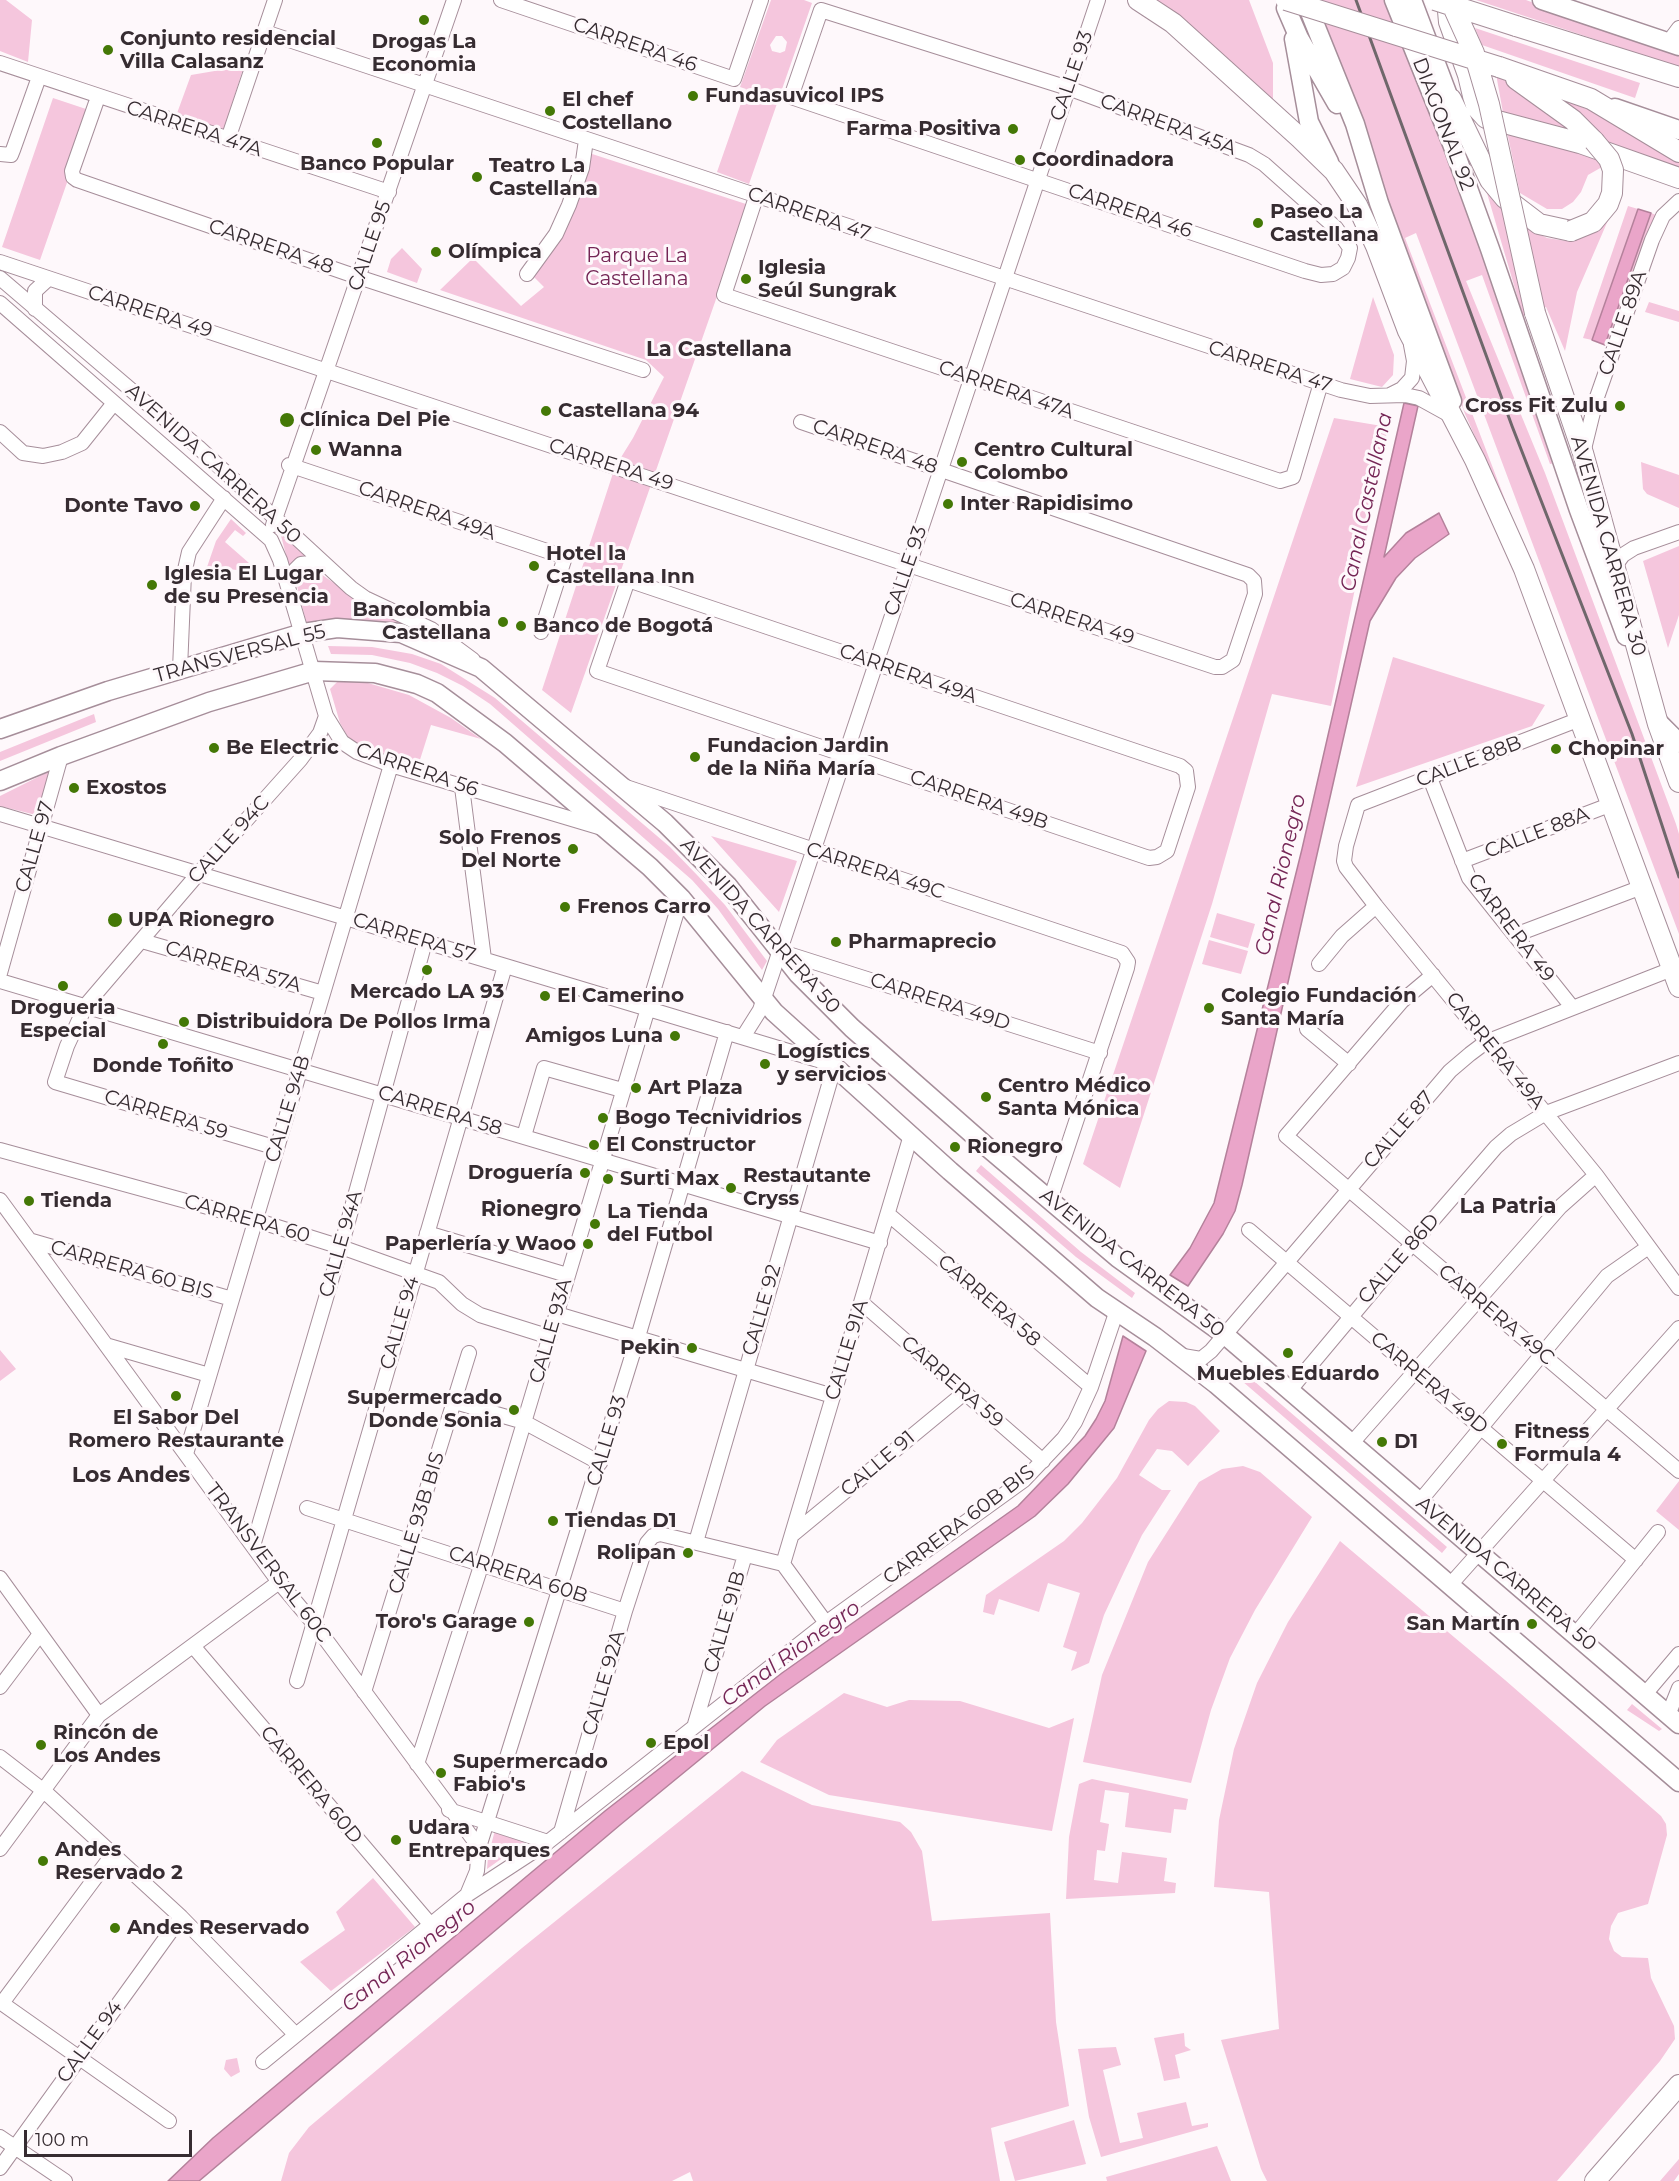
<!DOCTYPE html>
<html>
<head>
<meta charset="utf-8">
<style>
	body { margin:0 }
	#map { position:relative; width:1679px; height:2181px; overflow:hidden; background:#fef8fb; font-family:Montserrat,sans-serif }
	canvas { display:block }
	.scale { position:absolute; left:24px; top:2130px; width:168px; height:27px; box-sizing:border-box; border:3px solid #362c31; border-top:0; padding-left:8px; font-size:18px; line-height:21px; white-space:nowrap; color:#362c31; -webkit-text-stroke:4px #fef8fb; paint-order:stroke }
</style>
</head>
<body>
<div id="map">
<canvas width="1679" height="2181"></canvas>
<div class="scale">100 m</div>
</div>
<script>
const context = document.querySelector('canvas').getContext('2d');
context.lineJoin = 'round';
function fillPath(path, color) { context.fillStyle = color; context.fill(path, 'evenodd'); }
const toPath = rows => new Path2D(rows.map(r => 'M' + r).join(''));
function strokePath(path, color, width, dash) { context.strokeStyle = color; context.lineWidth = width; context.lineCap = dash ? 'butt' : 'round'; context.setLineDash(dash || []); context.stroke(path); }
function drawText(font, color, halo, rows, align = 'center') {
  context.font = font + ' Montserrat,sans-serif'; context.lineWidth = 6; context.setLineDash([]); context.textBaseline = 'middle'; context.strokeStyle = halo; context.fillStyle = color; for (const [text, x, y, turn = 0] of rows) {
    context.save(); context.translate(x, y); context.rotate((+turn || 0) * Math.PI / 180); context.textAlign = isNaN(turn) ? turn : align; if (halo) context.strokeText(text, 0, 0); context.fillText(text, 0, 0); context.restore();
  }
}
const green = toPath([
	[0,0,6,0,32,20,28,62,0,51],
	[771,0,804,0,812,3,749,184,717,172,746,89,740,87],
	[776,36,782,36,787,42,785,51,780,53,772,51,770,45],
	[1156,0,1249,0,1273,63,1273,105,1194,30],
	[1313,0,1387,0,1417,69,1556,463,1550,464,1482,275,1466,281,1545,473,1676,824,1679,834,1679,934,1416,233,1405,238,1517,531,1465,414],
	[1476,0,1526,0,1585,22,1679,51,1679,67],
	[1475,28,1640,83,1635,98,1482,45],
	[244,66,223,132,176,116,191,75],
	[1496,74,1558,119,1582,140,1504,118],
	[1547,94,1613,119,1679,159,1679,173,1614,150,1602,134],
	[53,98,92,111,40,260,2,247],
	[1507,132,1592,151,1602,167,1588,175,1581,192,1573,202,1562,209,1547,209,1520,193],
	[586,152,749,205,571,713,542,690,615,467,633,438,664,377,646,360,440,290,473,258,521,306,544,287,532,275],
	[1484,183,1525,227,1547,238,1567,241,1605,224,1609,218,1577,292,1565,351,1546,307,1523,316],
	[1628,206,1638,209,1592,340,1583,338],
	[1651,213,1656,215,1612,347,1605,345],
	[402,248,422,269,417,283,387,272,391,259],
	[1373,297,1394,355,1393,375,1382,387,1350,379],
	[1649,302,1679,311,1679,322,1645,312],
	[1334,418,1388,427,1331,706,1272,694,1212,904,1120,1188,1083,1164],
	[1641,462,1679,475,1679,508,1647,494,1643,489],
	[231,519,246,533,243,536,235,530,225,542,249,563,247,571,207,567,216,541],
	[280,532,297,545,310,558,305,556,296,559,289,566],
	[1679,546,1679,615,1668,648,1643,561],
	[311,567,371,609,396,619,425,636,307,625,295,578,299,570],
	[328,646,372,647,412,654,441,664,495,698,670,847,698,876,725,905,767,961,762,970,718,909,692,880,490,704,463,686,437,673,410,663,372,655,331,654],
	[1393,657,1545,705,1532,726,1356,787],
	[339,680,361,681,409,695,451,718,481,739,431,725,418,766,362,748,349,739,340,723,330,689],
	[94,714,96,722,0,761,0,752],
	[54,769,40,816,0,806,0,796],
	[711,836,797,861,779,912],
	[1217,913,1255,924,1248,948,1210,937],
	[1209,940,1248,951,1241,974,1202,964],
	[981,1165,1081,1252,1135,1293,1132,1298,1076,1257,976,1171],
	[0,1350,16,1369,0,1381],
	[1240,1369,1447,1547,1442,1553,1235,1375],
	[1169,1401,1186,1402,1195,1406,1220,1431,1188,1466,1172,1451,1157,1449,1139,1475,1162,1490,1171,1490,1142,1535,1124,1572,1104,1615,1089,1663,1071,1671,1077,1652,1063,1647,1080,1593,1048,1583,1039,1612,999,1599,994,1615,983,1612,986,1595,1064,1541,1082,1523,1117,1478,1149,1420,1158,1409],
	[1243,1466,1260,1472,1312,1517,1255,1610,1230,1658,1211,1710,1191,1783,1083,1762,1102,1675,1148,1562,1199,1482,1222,1469],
	[1679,1481,1679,1530,1656,1511],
	[1340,1541,1505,1680,1661,1816,1666,1824,1667,1835,1648,1904,1618,1913,1611,1926,1609,1939,1614,1951,1622,1957,1648,1958,1651,1978,1674,2026,1675,2039,1660,2061,1557,2181,1267,2181,1261,2169,1221,2040,1279,2029,1269,1892,1214,1887,1219,1820,1234,1749,1257,1683,1288,1622],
	[844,1693,887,1707,909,1700,960,1701,1049,1728,1074,1718,1052,1831,829,1795,760,1762,777,1740],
	[1632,1704,1662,1729,1659,1731,1627,1710],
	[742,1771,812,1805,900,1822,911,1832,922,1851,932,1921,1050,1913,1056,2022,1069,2106,991,2128,1000,2181,693,2181,690,2172,672,2181,281,2181,289,2153,309,2127,522,1948],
	[1092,1779,1188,1799,1186,1810,1174,1809,1171,1833,1125,1827,1129,1793,1105,1790,1100,1822,1109,1824,1105,1851,1097,1850,1094,1880,1118,1883,1122,1852,1167,1858,1164,1881,1176,1883,1175,1893,1066,1899,1069,1837,1079,1784],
	[495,1830,529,1839,487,1869,488,1857],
	[373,1878,415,1927,331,1991,300,1962,345,1930,336,1912],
	[1184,2033,1185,2046,1191,2050,1175,2055,1180,2078,1164,2081,1154,2038],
	[1116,2047,1121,2065,1103,2070,1120,2143,1143,2138,1137,2113,1186,2102,1192,2126,1208,2123,1208,2127,1101,2157,1089,2117,1078,2049],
	[237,2058,240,2072,231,2077,224,2069,226,2060],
	[1074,2120,1086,2164,1015,2181,1004,2142],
	[1217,2146,1231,2181,1107,2181,1106,2177],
	[1679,2159,1679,2174,1674,2181,1660,2181]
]);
const water = toPath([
	[1638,209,1651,213,1605,345,1592,340,1638,209],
	[1404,403,1418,406,1384,557,1406,533,1439,513,1449,534,1415,558,1396,578,1370,621,1242,1185,1235,1211,1223,1234,1188,1286,1170,1275,1190,1248,1214,1203,1302,849,1404,403],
	[1123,1336,1146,1351,1114,1428,1068,1484,1035,1516,765,1706,620,1825,199,2181,168,2181,213,2138,605,1811,782,1673,1018,1506,1085,1436,1096,1419,1105,1401,1123,1336]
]);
const minor = toPath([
	[501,0,734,79,761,0],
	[821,10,1068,88,1249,155,1264,164,1336,228,1350,248,1348,258,1343,268,1333,274,1321,275,1305,271,791,97,821,10],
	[265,32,1341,390,1370,396,1405,395,1419,398,1448,414],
	[1673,36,1679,28],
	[0,63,389,192],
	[98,97,72,171,73,177,77,180,346,273,643,370],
	[228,139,275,0],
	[0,154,11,155,13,150,39,77],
	[756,197,724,295,1280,481,1293,477,1321,383],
	[0,262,1215,667,1222,667,1233,660,1255,594,1254,581,1248,575,801,422],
	[527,274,556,234,569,205,582,168,586,140],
	[0,278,198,447,351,588,365,598,431,629,473,660],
	[0,303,271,540,280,560,326,716,342,742,357,752,391,765,602,828],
	[35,309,35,291,48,279],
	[1390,395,1402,389,1412,378,1414,361,1411,345],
	[0,432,23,453,43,456,62,452,82,443,114,403],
	[1583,453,1596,400,1652,240,1663,216,1679,201],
	[289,465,565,557,541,632],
	[273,525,454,0],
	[1615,566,1623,555,1634,548,1679,532],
	[628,580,1180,766,1186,771,1188,787,1167,851,1157,857,1149,858,597,671,628,580],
	[288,585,295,570,301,564,317,562,325,565],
	[180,669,184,574,189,552,224,498],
	[1580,719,1358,805,1346,846,1344,861,1346,867,1376,906,1596,1175,1679,1288],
	[1430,778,1469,878,1572,1007],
	[462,787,484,959],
	[626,787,1122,953,1128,962,1127,968,1050,1200],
	[0,814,828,1063],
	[1462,861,1612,804],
	[1515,935,1642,887],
	[142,941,323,993],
	[779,951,1100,1053],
	[1319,964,1342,936,1376,906],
	[0,973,61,756],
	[1433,975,1402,1001,1286,1136,1679,1471],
	[0,981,880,1243],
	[1307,1029,1349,1064],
	[743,1037,760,1010,1098,0],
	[524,1136,544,1068,622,1090],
	[277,1148,55,1082,67,1046,86,1005,198,874,300,760,320,733,326,716],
	[0,1150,255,1220,341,1247,439,1282,462,1304,480,1315,550,1337],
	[0,1200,279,1582,315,1625,479,1847,477,1871,467,1895],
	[888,1214,1091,1387],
	[1249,1230,1636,1560],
	[427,1233,567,1275],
	[32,1241,232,1299],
	[862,1303,1043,1461],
	[557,1314,833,1396],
	[109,1346,209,1375],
	[1183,1356,1201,1359,1211,1351,1450,1071,1470,1054,1486,1042,1672,969],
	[1289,1391,1412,1244,1496,1147,1511,1134,1546,1113,1679,1063],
	[455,1402,524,1422,600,1463],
	[1351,1444,1560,1207,1596,1175],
	[186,1454,391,765],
	[1420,1501,1607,1276,1647,1248],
	[307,1508,625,1611],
	[792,1535,963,1394],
	[696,1542,831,1078],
	[253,1546,341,1247,425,942],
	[783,1564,911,1135],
	[0,1578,99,1715],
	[1450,1585,1679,1328],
	[1576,1634,1658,1532],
	[193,1646,430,1924],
	[297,1681,505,966],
	[0,1687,40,1634],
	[364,1692,469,1353],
	[1646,1693,1679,1654],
	[1669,1713,1679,1688],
	[695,1724,745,1555],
	[0,1757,44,1791,181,1917,296,2035],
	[417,1764,482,1563,681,898],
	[449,1810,548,1842],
	[561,1832,625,1611,647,1543,653,1536,660,1534,783,1564,826,1623],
	[479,1847,638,1337,727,1032],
	[0,1849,99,1715,279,1582],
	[0,2002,169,2121],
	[2,2003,113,1854],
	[263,2062,467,1895,548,1842,826,1623,1024,1480,1064,1438,1075,1422,1091,1387,1116,1313],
	[0,2137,65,2181],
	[0,2168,181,1917]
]);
const major = toPath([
	[1305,0,1355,124,1379,203,1452,401],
	[1394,0,1452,144,1490,249,1579,510,1626,636],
	[1412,0,1455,114],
	[1542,0,1679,46],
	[1286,8,1299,38,1337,104],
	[1294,39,1309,122,1329,162],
	[1615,108,1679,130],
	[1657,721,1679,743],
	[0,729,108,691,303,633,337,628,401,633,481,668,665,823,728,886,798,974,852,1028,986,1146,1118,1258,1225,1335,1679,1724],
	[0,781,61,756,209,702,314,671,375,673,417,684,437,693,505,743,650,867,681,898,774,1012,950,1171,1097,1298,1155,1337,1216,1384,1679,1782]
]);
const highway = toPath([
	[1138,0,1173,23,1300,138,1334,171,1357,205,1376,246,1408,331,1475,460,1524,569,1679,987],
	[1447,0,1449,22,1468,75,1473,96,1477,108,1486,118,1580,143,1679,178],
	[1516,26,1679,77],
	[1499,67,1591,99,1679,152],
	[1516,79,1573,120,1594,141],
	[1451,99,1490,180,1505,198,1539,224,1571,231],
	[1535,313,1583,453,1658,724,1679,782],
	[1595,2181,1679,2085]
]);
const rail = toPath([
	[1356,0,1512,426,1632,734,1679,877]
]);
const highwayBridge = toPath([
	[1286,0,1499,67],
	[1435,0,1516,26],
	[1450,0,1474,53,1489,104,1535,313],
	[1571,231,1593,222,1608,204,1612,193,1613,170,1609,159,1594,141]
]);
const markers = [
	[424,20,6,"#447806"],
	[108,50,6,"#447806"],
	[693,96,6,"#447806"],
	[550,111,6,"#447806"],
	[1013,129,6,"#447806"],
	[377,143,6,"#447806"],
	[1020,160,6,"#447806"],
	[477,177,6,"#447806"],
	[1258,223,6,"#447806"],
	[436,252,6,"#447806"],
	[746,279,6,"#447806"],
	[1620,406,6,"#447806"],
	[546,411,6,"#447806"],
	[287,420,8,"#447806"],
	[316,450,6,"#447806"],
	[962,462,6,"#447806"],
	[948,504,6,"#447806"],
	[195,506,6,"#447806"],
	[534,566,6,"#447806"],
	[152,585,6,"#447806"],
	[503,622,6,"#447806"],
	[521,626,6,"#447806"],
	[214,748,6,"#447806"],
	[1556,749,6,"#447806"],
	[695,757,6,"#447806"],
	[74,788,6,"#447806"],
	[573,849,6,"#447806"],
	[565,907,6,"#447806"],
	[115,920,8,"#447806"],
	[836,942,6,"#447806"],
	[427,970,6,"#447806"],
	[63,986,6,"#447806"],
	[545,996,6,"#447806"],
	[1209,1008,6,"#447806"],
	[184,1022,6,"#447806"],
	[675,1036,6,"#447806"],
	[163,1044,6,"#447806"],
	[765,1064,6,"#447806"],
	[636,1088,6,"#447806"],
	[986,1097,6,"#447806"],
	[603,1118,6,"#447806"],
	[594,1145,6,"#447806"],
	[955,1147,6,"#447806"],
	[585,1173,6,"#447806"],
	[608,1179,6,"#447806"],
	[731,1188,6,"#447806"],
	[29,1201,6,"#447806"],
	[595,1224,6,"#447806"],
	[588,1244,6,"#447806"],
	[692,1348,6,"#447806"],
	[1288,1353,6,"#447806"],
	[176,1396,6,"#447806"],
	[514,1410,6,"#447806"],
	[1382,1442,6,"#447806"],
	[1502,1444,6,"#447806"],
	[553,1521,6,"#447806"],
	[688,1553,6,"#447806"],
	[529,1622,6,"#447806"],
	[1532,1624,6,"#447806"],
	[651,1743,6,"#447806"],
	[41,1745,6,"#447806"],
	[441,1773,6,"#447806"],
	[396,1840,6,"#447806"],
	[43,1861,6,"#447806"],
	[115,1928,6,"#447806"]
];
const poiNames = [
	["Conjunto residencial",120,39],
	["Villa Calasanz",120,62],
	["Drogas La",424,42,"center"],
	["Economia",424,65,"center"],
	["Fundasuvicol IPS",705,96],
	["El chef",562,100],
	["Costellano",562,123],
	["Farma Positiva",1001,129,"right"],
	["Coordinadora",1032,160],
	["Banco Popular",377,164,"center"],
	["Teatro La",489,166],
	["Castellana",489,189],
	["Paseo La",1270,212],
	["Castellana",1270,235],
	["Olímpica",448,252],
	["Iglesia",758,268],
	["Seúl Sungrak",758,291],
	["Cross Fit Zulu",1608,406,"right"],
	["Castellana 94",558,411],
	["Clínica Del Pie",300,420],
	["Wanna",328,450],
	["Centro Cultural",974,450],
	["Colombo",974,473],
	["Inter Rapidisimo",960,504],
	["Donte Tavo",183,506,"right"],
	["Hotel la",546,554],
	["Castellana Inn",546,577],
	["Iglesia El Lugar",164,574],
	["de su Presencia",164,597],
	["Bancolombia",491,610,"right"],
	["Castellana",491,633,"right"],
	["Banco de Bogotá",533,626],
	["Fundacion Jardin",707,746],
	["de la Niña María",707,769],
	["Be Electric",226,748],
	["Chopinar",1568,749],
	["Exostos",86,788],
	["Solo Frenos",561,838,"right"],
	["Del Norte",561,861,"right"],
	["Frenos Carro",577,907],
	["UPA Rionegro",128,920],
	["Pharmaprecio",848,942],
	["Mercado LA 93",427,992,"center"],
	["El Camerino",557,996],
	["Colegio Fundación",1221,996],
	["Santa María",1221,1019],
	["Drogueria",63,1008,"center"],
	["Especial",63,1031,"center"],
	["Distribuidora De Pollos Irma",196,1022],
	["Amigos Luna",663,1036,"right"],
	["Logístics",777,1052],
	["y servicios",777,1075],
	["Donde Toñito",163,1066,"center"],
	["Centro Médico",998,1086],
	["Santa Mónica",998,1109],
	["Art Plaza",648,1088],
	["Bogo Tecnividrios",615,1118],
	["El Constructor",606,1145],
	["Rionegro",967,1147],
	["Droguería",573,1173,"right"],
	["Restautante",743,1176],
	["Cryss",743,1199],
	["Surti Max",620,1179],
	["Tienda",41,1201],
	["La Tienda",607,1212],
	["del Futbol",607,1235],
	["Paperlería y Waoo",576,1244,"right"],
	["Pekin",680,1348,"right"],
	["Muebles Eduardo",1288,1374,"center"],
	["Supermercado",502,1398,"right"],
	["Donde Sonia",502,1421,"right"],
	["El Sabor Del",176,1418,"center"],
	["Romero Restaurante",176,1441,"center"],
	["Fitness",1514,1432],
	["Formula 4",1514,1455],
	["D1",1394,1442],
	["Tiendas D1",565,1521],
	["Rolipan",676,1553,"right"],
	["Toro's Garage",517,1622,"right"],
	["San Martín",1520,1624,"right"],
	["Rincón de",53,1733],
	["Los Andes",53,1756],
	["Epol",663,1743],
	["Supermercado",453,1762],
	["Fabio's",453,1785],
	["Udara",408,1828],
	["Entreparques",408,1851],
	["Andes",55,1850],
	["Reservado 2",55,1873],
	["Andes Reservado",127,1928]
];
const streetNames = [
	["CARRERA 46",635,45,19],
	["CALLE 93",1072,76,-71],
	["DIAGONAL 92",1443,124,69],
	["CARRERA 45A",1168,125,20],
	["CARRERA 47A",194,129,18],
	["CARRERA 46",1130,211,19],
	["CARRERA 47",809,214,19],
	["CALLE 95",370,246,-71],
	["CARRERA 48",271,247,19],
	["CARRERA 49",150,312,18],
	["CALLE 89A",1623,323,-71],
	["CARRERA 47",1270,367,18],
	["CARRERA 47A",1006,390,19],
	["CARRERA 48",875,447,19],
	["AVENIDA CARRERA 50",213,464,42],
	["CARRERA 49",611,465,18],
	["CARRERA 49A",427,511,19],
	["AVENIDA CARRERA 30",1608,546,74],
	["CALLE 93",906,571,-71],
	["CARRERA 49",1072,619,18],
	["TRANSVERSAL 55",240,654,-15],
	["CARRERA 49A",908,674,19],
	["CALLE 88B",1469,762,-21],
	["CARRERA 56",417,770,19],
	["CARRERA 49B",979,800,19],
	["CALLE 88A",1537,833,-21],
	["CALLE 94C",229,840,-48],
	["CALLE 97",35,847,-74],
	["CARRERA 49C",875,871,18],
	["AVENIDA CARRERA 50",760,926,48],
	["CARRERA 49",1511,928,53],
	["CARRERA 57",414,938,17],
	["CARRERA 57A",233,967,16],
	["CARRERA 49D",940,1002,18],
	["CARRERA 49A",1495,1051,51],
	["CALLE 94B",288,1109,-73],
	["CARRERA 58",440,1111,17],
	["CARRERA 59",166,1115,17],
	["CALLE 87",1399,1130,-49],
	["CARRERA 60",247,1219,16],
	["CALLE 94A",341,1244,-74],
	["CALLE 86D",1399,1259,-49],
	["AVENIDA CARRERA 50",1132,1263,38],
	["CARRERA 60 BIS",132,1270,16],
	["CARRERA 58",989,1301,41],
	["CALLE 92",762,1310,-74],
	["CARRERA 49C",1496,1315,40],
	["CALLE 94",400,1323,-74],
	["CALLE 93A",551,1331,-74],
	["CALLE 91A",847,1350,-73],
	["CARRERA 59",952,1382,41],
	["CARRERA 49D",1429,1383,40],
	["CALLE 93",607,1441,-73],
	["CALLE 91",878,1464,-40],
	["CALLE 93B BIS",417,1523,-73],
	["CARRERA 60B BIS",959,1525,-37],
	["TRANSVERSAL 60C",268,1563,53],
	["AVENIDA CARRERA 50",1506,1574,40],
	["CARRERA 60B",518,1575,18],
	["CALLE 91B",725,1622,-74],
	["CALLE 92A",604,1683,-74],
	["CARRERA 60D",311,1785,50],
	["CALLE 94",90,2042,-54]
];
const parkNames = [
	["Parque La",637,256],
	["Castellana",637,279]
];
const neighbourhoodNames = [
	["La Castellana",719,350],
	["La Patria",1508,1207],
	["Rionegro",531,1210]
];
const waterNames = [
	["Canal Castellana",1367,502,-78],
	["Canal Rionegro",1281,875,-77],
	["Canal Rionegro",791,1654,-36],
	["Canal Rionegro",409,1956,-39]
];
const quarterNames = [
	["Los Andes",131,1476]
];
fillPath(green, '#f5c6dd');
fillPath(water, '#eaa5c9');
strokePath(water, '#b4819b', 1.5);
strokePath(minor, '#a68e9a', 16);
strokePath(major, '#a68e9a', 21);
strokePath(highway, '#a68e9a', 22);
strokePath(minor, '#fff', 14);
strokePath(major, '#fff', 18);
strokePath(highway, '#fff', 20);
strokePath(rail, '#6f676b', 3);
strokePath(highwayBridge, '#a68e9a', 22, []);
strokePath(highwayBridge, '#fff', 20);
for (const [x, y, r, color] of markers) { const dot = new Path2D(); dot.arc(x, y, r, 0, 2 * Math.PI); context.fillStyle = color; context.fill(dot); strokePath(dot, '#fef8fb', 2); }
drawText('bold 20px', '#362c31', '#fef8fb', poiNames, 'left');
drawText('20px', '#362c31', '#fef8fb', streetNames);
drawText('20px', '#742555', '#fef8fb', parkNames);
drawText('bold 21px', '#362c31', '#fef8fb', neighbourhoodNames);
drawText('italic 21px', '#752656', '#fef8fb', waterNames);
drawText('bold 22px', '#362c31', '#fef8fb', quarterNames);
</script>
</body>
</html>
